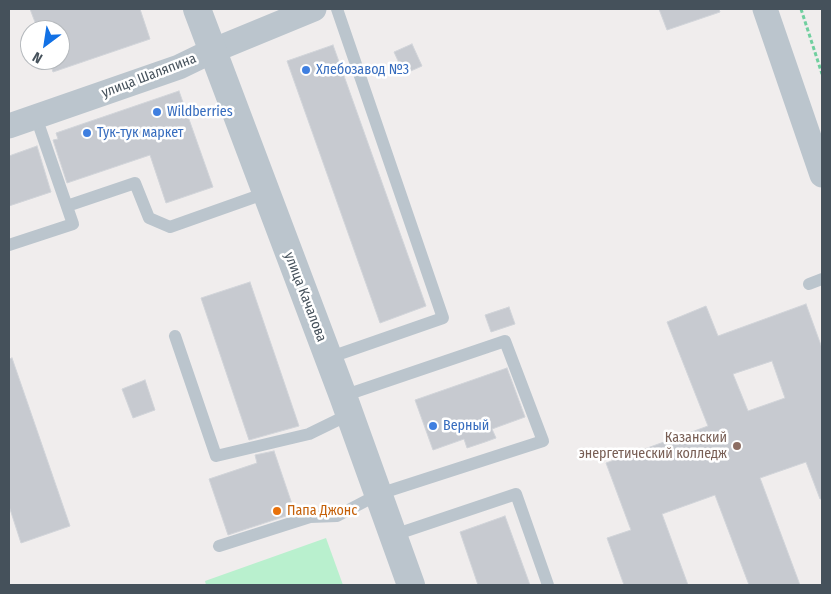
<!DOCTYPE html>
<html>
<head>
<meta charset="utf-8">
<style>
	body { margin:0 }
	#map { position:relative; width:831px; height:594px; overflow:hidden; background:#f0eded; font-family:"Fira Sans Condensed",sans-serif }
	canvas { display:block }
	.frame { position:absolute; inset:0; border:10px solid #45515b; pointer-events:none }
	.north { position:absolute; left:20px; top:20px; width:50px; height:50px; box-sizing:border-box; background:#fff; border:1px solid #b5b9bd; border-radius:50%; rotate:211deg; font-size:14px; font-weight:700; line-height:20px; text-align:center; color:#45515b }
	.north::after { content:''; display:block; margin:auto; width:18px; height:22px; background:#1271e5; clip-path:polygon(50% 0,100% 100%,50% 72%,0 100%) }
</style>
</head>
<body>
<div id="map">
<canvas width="831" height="594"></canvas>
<div class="frame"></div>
<div class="north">N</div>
</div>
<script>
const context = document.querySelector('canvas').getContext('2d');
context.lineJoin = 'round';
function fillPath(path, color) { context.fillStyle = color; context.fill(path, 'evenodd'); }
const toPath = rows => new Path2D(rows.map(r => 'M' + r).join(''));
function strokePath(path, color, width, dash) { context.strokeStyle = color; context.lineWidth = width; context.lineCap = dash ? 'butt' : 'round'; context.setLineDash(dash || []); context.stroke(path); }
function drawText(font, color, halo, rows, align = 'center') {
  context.font = font + ' "Fira Sans Condensed",sans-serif'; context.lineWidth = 5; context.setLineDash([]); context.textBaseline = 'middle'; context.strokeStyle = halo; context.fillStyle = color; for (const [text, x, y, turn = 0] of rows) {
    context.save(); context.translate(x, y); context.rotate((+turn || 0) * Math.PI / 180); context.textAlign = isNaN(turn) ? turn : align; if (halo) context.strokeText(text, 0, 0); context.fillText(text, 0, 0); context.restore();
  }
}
const green = toPath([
	[326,538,343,585,206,585,205,581]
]);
const building = toPath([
	[30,9,140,9,150,39,53,72,49,60,60,60,60,30,38,30,30,9],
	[659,9,719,9,720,12,667,30,659,9],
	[412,44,422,66,404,74,394,52,412,44],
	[333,45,426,306,380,323,287,61,333,45],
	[179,91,213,187,166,203,150,155,67,183,53,140,58,139,56,133,179,91],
	[37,146,51,192,9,206,9,156,37,146],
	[250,282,299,426,249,440,201,298,250,282],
	[806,304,822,348,822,499,820,499,806,462,760,478,800,585,749,585,715,495,662,514,688,585,624,585,607,538,631,530,606,463,708,426,667,322,706,306,718,336,806,304],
	[772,361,785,398,748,411,733,374,772,361],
	[509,307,515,324,491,332,485,315,509,307],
	[12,358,70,526,21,543,9,506,9,359,12,358],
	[507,368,525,417,492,429,496,438,485,442,467,448,464,439,433,450,415,400,507,368],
	[145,380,155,410,133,418,122,389,145,380],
	[274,451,295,513,228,535,209,479,257,463,255,455,274,451],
	[505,516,530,585,478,585,460,532,505,516]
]);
const path = toPath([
	[801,9,822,74]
]);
const service = toPath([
	[67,206,135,183,149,218,170,227,266,193],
	[9,245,73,224,36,117],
	[809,284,822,279],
	[175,336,216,456,309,434,350,414],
	[328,358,443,318,337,9],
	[394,535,516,494,548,585],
	[219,546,310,517,337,516,379,494,543,441,505,341,343,396]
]);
const minor = toPath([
	[765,9,822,175],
	[9,126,179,67,212,51,314,9]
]);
const tertiary = toPath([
	[197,9,343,396,411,585]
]);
const markers = [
	[306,70,5,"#3f7fe0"],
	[157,112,5,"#3f7fe0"],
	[87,133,5,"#3f7fe0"],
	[433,426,5,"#3f7fe0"],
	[737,446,5,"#8d6e63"],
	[277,511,5,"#e8710a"]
];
const shopNames = [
	["Хлебозавод №3",316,70],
	["Wildberries",167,112],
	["Тук-тук маркет",97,133],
	["Верный",443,426]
];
const streetNames = [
	["улица Шаляпина",149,76,-21],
	["улица Качалова",305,297,69]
];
const educationNames = [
	["Казанский",727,438],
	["энергетический колледж",727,454]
];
const foodNames = [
	["Папа Джонс",287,511]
];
fillPath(green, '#b9f0ce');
fillPath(building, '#c7cad0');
strokePath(building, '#d1d4d9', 1);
strokePath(path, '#70cf9f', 3, [4, 2.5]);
strokePath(service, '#bbc5cd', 12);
strokePath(minor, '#bbc5cd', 25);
strokePath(tertiary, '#bbc5cd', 28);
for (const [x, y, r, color] of markers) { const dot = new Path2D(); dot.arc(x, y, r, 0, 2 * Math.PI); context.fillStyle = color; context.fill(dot); strokePath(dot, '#fff', 2); }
drawText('14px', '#366cbe', '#fff', shopNames, 'left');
drawText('14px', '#45515b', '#fff', streetNames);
drawText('14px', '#785e54', '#fff', educationNames, 'right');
drawText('14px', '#c56008', '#fff', foodNames, 'left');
</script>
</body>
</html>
